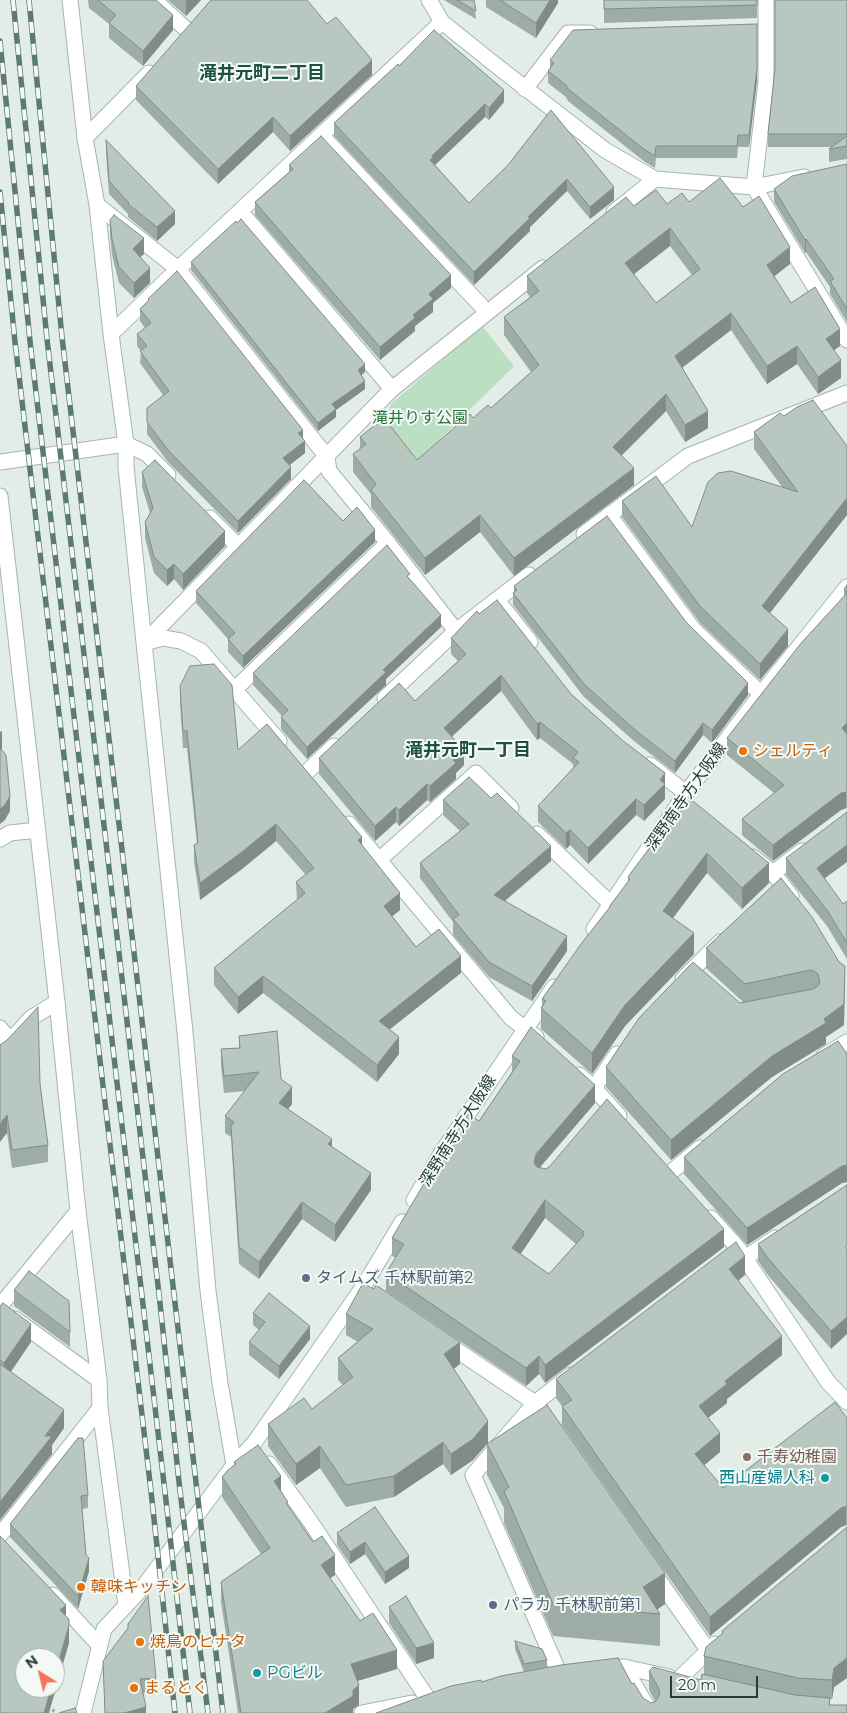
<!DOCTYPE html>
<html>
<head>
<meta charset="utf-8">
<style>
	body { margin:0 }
	#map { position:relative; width:847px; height:1713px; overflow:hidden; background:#e3ede8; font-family:Montserrat,sans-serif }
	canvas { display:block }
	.north { position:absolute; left:15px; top:1648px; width:50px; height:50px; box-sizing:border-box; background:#f4f9f6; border:1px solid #a0afa9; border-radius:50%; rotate:324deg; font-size:14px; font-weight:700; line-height:20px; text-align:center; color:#223f35 }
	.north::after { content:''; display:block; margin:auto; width:18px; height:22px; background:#f67458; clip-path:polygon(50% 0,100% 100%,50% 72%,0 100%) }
	.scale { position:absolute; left:670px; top:1676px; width:88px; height:22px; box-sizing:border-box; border:2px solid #223f35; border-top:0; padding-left:6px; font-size:15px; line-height:18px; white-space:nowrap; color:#223f35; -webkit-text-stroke:4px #f4f9f6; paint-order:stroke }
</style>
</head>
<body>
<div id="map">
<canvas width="847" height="1713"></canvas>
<div class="north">N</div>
<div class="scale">20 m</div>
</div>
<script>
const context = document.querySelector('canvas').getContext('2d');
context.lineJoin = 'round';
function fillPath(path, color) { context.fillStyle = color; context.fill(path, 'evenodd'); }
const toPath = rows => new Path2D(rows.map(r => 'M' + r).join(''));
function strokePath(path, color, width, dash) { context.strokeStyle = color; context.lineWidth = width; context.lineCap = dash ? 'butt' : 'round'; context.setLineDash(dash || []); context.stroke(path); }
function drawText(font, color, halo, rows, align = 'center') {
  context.font = font + ' Montserrat,"Noto Sans JP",sans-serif'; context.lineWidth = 4; context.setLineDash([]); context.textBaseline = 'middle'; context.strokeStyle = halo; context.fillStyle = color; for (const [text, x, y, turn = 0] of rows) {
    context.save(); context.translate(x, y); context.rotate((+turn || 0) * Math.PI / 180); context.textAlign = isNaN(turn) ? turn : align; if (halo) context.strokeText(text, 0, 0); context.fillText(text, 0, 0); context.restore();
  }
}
const green = toPath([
	[482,326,514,366,417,462,381,427,392,403]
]);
const path = toPath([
	[47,1706,57,1713]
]);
const service = toPath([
	[154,0,187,30],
	[525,89,568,33,590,33],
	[321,135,487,312],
	[85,138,149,73],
	[97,205,178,269],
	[240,211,392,389],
	[126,444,147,454,168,475],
	[609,515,693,629,761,694],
	[210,518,238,546],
	[497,600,530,642],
	[235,689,388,543],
	[650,765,686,793],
	[537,834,612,905],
	[379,860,476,773,511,808],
	[773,873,802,851],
	[683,979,720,942],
	[0,1028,10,1041],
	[0,1052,31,1018,57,1002],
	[824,1056,847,1042],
	[594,1088,617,1054],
	[670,1173,700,1148],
	[745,1258,775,1238],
	[0,1306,78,1211],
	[15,1319,99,1380],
	[0,1535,100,1408],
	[53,1595,99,1645]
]);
const minor = toPath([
	[70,0,85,138,97,205,111,334,126,444,126,467,144,643,185,1032,208,1291,220,1383,234,1465],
	[429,0,442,22,493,63,605,150,655,179,754,187,847,340],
	[766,0,766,81,754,187,804,177],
	[614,212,655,179],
	[178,269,327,457,329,471,388,543,456,631],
	[111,334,178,269,442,22],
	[0,462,126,444],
	[0,496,57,1002,78,1211,99,1380,100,1408,126,1605],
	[584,534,688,456,847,393],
	[144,643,163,638,181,641,201,651,279,741],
	[144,643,392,389,543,268],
	[385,698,456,631,529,575],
	[306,773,334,746],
	[349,824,511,1018,536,1037],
	[0,839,10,833,38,830],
	[753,857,773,873,791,896],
	[579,1075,594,1088,619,1116],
	[711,1218,738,1248,828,1382,847,1402],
	[443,1341,535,1403,540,1410],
	[269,1464,310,1521,428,1699],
	[653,1572,708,1650],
	[614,1668,624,1667,651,1713],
	[560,1675,473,1475,535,1403,571,1375],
	[679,1679,715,1644],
	[362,1713,412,1703]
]);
const tertiary = toPath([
	[624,1667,669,1677]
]);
const secondary = toPath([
	[594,929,686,793,761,694,847,587],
	[414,1200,442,1152,554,987],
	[83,1713,104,1629,144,1586,234,1465,254,1443,363,1287,402,1222]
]);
const rail = toPath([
	[13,0,47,339,159,1294,180,1491,208,1713],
	[29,0,62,337,223,1713],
	[0,41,30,341,165,1492,190,1713],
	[0,192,15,342,151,1491,175,1713]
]);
const wall = toPath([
	[88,0,156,0,173,30,143,66,109,38,109,24,89,8],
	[168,0,201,0,186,16],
	[444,0,474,0,476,19],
	[486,0,558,0,558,3,536,38,486,7],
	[604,0,757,0,757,18,604,23],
	[847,0,847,159,829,162,829,149,831,147,768,147,768,134,775,68],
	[327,24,372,75,290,151,273,132,218,184,136,100,136,86],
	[550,60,757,80,749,147,738,147,737,158,656,158,655,168,645,162,568,101,566,97,548,83,548,71,550,69],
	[399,66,504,102,489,120,485,117,435,165,469,203,508,165,551,110,614,200,590,219,567,191,530,227,530,231,474,285,334,136,334,123],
	[106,140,175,224,157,241,128,217,128,214,109,194,106,153],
	[847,164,847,322,830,294,830,287,806,252,805,253,774,202,774,189],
	[289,165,451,288,433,303,433,312,415,326,415,331,380,360,255,215,255,202,289,172],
	[689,202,743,207,790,264,774,276,791,303,840,346,834,350,841,378,818,394,797,364,767,384,731,330,682,368,708,428,685,442,666,411,621,456,634,485,514,576,480,532,425,575,371,507,371,494,353,472,353,454,360,449,360,437,417,460,473,418,491,408,531,372,504,335,504,317,530,297,527,293,527,276,634,206,667,204],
	[670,246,692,275,656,303,634,274],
	[110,220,144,254,140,257,150,283,134,298,119,283,112,255,110,235],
	[191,262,365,372,361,375,365,389,336,410,336,417,318,431,191,270],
	[148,299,303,439,305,453,290,465,291,479,238,533,168,462,147,434,147,422,163,395,140,363,141,351,137,346,137,334,145,328,140,321,140,309,148,301],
	[784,416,847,446,847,515,770,613,788,646,760,680,700,623,622,517,622,501,692,527,783,488,754,449,754,432],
	[142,472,225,546,183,590,174,579,167,586,154,573,145,538,145,522,150,513,142,487],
	[343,521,375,542,243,668,228,652,228,639,196,603,196,591],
	[410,579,441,627,386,679,386,685,307,759,281,729,281,717,282,716,253,685,253,673],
	[847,585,847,808,841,810,773,861,742,835,742,819,774,793,727,755,727,738,844,596,844,589],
	[514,586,686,622,748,695,712,743,703,735,675,773,634,741,584,697,513,605,513,593,514,591],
	[451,638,571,694,622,740,665,773,665,799,644,821,636,815,588,864,570,845,566,849,538,822,538,806,573,768,573,764,540,738,537,740,501,691,452,736,464,765,456,773,456,779,430,802,427,800,399,826,396,822,375,841,319,774,319,758,415,701,458,661,451,654],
	[180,686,238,750,362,845,400,910,392,916,416,947,461,973,389,1029,399,1054,377,1082,263,993,238,1014,214,985,214,968,297,900,296,882,306,875,276,841,242,869,200,900,194,862,194,845,197,844,187,748,183,748,180,703],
	[688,797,769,883,742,909,707,873,673,918,694,954,625,1026,592,1074,541,1029,541,1008,542,1006,542,999,609,909,609,907,628,882,628,877],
	[443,800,551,861,505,901,567,951,532,1001,489,977,453,935,453,922,420,878,420,863,460,831,443,815],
	[786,858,824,879,843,904,847,901,847,959,827,926,786,875],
	[781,878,845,986,844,1025,826,1037,826,1044,772,1077,671,1160,606,1087,606,1067,740,1003,743,1002,706,968,706,948],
	[239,1036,281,1079,292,1104,288,1109,332,1147,371,1190,335,1242,302,1219,259,1279,239,1264,231,1137,225,1133,225,1116,245,1091,224,1093,221,1066,221,1049,239,1048],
	[0,1045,40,1084,48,1145,48,1162,12,1168,7,1133],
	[847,1054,847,1182,842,1183,747,1245,684,1174,684,1157],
	[512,1056,595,1103,539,1168,724,1247,545,1383,539,1374,526,1386,386,1291,386,1273,396,1258,392,1256,392,1238,451,1142,479,1121,512,1072],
	[545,1218,576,1244,549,1274,520,1254],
	[847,1185,831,1349,767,1274,758,1261,758,1244],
	[745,1275,738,1281,782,1355,727,1399,727,1403,708,1418,720,1452,704,1465,723,1488,847,1418,847,1525,841,1527,710,1636,562,1425,562,1406,556,1398,556,1379],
	[14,1290,70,1332,70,1347,14,1306],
	[0,1306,31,1342,11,1372,64,1428,52,1445,52,1454,0,1520],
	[253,1313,310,1339,279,1379,249,1355,249,1342,259,1330,253,1325],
	[346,1314,460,1364,454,1369,488,1443,473,1460,451,1475,443,1464,394,1497,346,1507,320,1468,296,1485,268,1446,268,1424,312,1409,343,1385,338,1380,338,1358,358,1342,346,1335],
	[78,1438,88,1495,88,1508,82,1509,86,1555,89,1571,78,1609,10,1537,10,1524],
	[487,1444,665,1604,657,1609,660,1614,660,1646,553,1636,504,1523,504,1508,487,1475],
	[234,1462,281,1491,288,1506,335,1575,330,1578,360,1621,397,1669,357,1681,359,1705,353,1709,353,1713,238,1713,221,1602,221,1582,261,1554,222,1497,222,1477,234,1465],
	[375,1507,409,1568,385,1584,365,1554,350,1564,337,1545,337,1533],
	[847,1527,847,1678,834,1687,832,1699,830,1699,830,1705,376,1713,482,1682,524,1672,515,1649,515,1641,547,1660,547,1667,632,1684,643,1698,651,1703,655,1701,649,1690,649,1671,701,1680,704,1675,704,1656,722,1634,722,1631],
	[389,1607,434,1658,416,1664,389,1623],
	[103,1661,156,1678,156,1692,143,1693,146,1713,105,1713]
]);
const shadedWall = toPath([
	[187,0,201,0,186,16,186,1],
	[550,0,558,0,558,3,536,38,536,23],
	[173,15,173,30,143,66,143,51],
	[372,60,372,75,290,151,290,136],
	[757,68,757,80,749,147,749,135],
	[504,90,504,102,489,120,489,108],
	[485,104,485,117,433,167,430,160,432,156],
	[273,117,273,132,218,184,218,169],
	[567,179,567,191,530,227,530,231,474,285,474,272,528,217],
	[614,187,614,200,590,219,590,207],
	[175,211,175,224,157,241,157,227],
	[670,228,670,246,625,281,625,263],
	[144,238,144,254,133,264,133,249],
	[806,239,806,252,805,253,805,240],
	[790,247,790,264,767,282,767,265],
	[150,268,150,283,134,298,134,283],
	[451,275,451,288,433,303,433,312,415,326,415,331,380,360,380,347,413,315,429,294],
	[731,313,731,330,675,373,675,356],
	[840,329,840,346,826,356,826,339],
	[797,346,797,364,767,384,767,366],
	[841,360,841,378,818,394,818,377],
	[365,364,365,372,358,378,358,370],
	[365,381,365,389,336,410,336,417,318,431,318,423,332,404],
	[666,394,666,411,613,464,613,447],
	[708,411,708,428,685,442,685,425],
	[303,430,303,442,298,433],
	[305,441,305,453,283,470,283,458],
	[291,467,291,479,238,533,238,521],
	[634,468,634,485,514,576,514,558],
	[847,498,847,515,762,623,762,606],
	[480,515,480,532,425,575,425,558],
	[375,530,375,542,243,668,243,656],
	[225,531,225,546,183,590,183,574],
	[174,564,174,579,167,586,167,570],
	[441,615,441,627,386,679,386,685,307,759,307,747,383,670],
	[788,629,788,646,760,680,760,664],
	[501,675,501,691,444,744,444,728],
	[748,683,748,695,712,743,712,730],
	[540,722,540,738,537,740,537,724],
	[703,723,703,735,675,773,675,761],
	[847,723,847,740,842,728],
	[2,731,2,754,0,756,0,732],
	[464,750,464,765,456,773,456,779,430,802,430,786,453,760],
	[665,773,665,799,644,821,644,805],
	[427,784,427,800,399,826,399,810],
	[846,791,846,808,841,810,773,861,773,845,841,793],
	[10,796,10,811,5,820,0,824,0,809],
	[636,799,636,815,588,864,588,848],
	[396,807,396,822,375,841,375,826],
	[276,824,276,841,242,869,200,900,200,883],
	[570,830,570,845,566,849,566,833],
	[362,837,362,854,358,840],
	[847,845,847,862,817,884,817,868],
	[551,846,551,861,494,910,494,895],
	[707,853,707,873,663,931,663,911],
	[769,863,769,883,742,909,742,888],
	[400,893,400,910,384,923,384,906],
	[694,933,694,954,625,1026,592,1074,592,1053,625,1005],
	[567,936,567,951,532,1001,532,986],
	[461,956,461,973,379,1038,379,1021],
	[845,966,844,1025,826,1037,826,1044,772,1077,671,1160,671,1140,772,1056,824,1019],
	[263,976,263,993,238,1014,238,997],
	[399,1037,399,1054,377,1082,377,1065],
	[595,1085,595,1103,536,1172,534,1163,536,1154],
	[292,1087,292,1104,279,1120,279,1103],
	[7,1115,7,1133,0,1142,0,1124],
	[332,1139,332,1156,328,1144],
	[847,1165,847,1182,842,1183,747,1245,747,1228,842,1166],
	[371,1173,371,1190,335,1242,335,1225],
	[545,1200,545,1218,512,1267,512,1248],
	[302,1202,302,1219,259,1279,259,1262],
	[724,1229,724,1247,545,1383,545,1365],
	[745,1256,745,1275,729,1288,729,1269],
	[847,1317,847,1334,831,1349,831,1331],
	[31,1324,31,1342,4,1381,4,1363],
	[310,1326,310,1339,279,1379,279,1366],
	[782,1336,782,1355,727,1399,727,1403,699,1425,699,1406,725,1381],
	[460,1342,460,1364,444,1376,444,1354],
	[539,1356,539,1374,526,1386,526,1368],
	[64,1410,64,1428,52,1445,52,1454,0,1520,0,1502],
	[488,1421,488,1443,473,1460,451,1475,451,1454],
	[720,1433,720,1452,695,1473,695,1454],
	[443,1442,443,1464,394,1497,394,1476],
	[320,1446,320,1468,296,1485,296,1464],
	[281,1476,281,1496,274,1481],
	[846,1506,846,1525,841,1527,710,1636,710,1617,841,1508],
	[365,1542,365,1554,350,1564,350,1552],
	[335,1555,335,1575,321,1584,321,1565],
	[409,1556,409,1568,385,1584,385,1572],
	[89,1558,89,1571,78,1609,78,1596],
	[665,1573,665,1604,651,1614,643,1587],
	[66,1605,66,1623,60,1610],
	[69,1625,69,1643,49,1713,44,1713,51,1688,55,1688,55,1674],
	[434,1643,434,1658,416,1664,416,1648],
	[397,1650,397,1669,351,1683,351,1664],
	[847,1658,847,1678,834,1687,832,1699,832,1680,834,1668],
	[359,1685,359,1705,353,1709,353,1713,325,1713],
	[146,1707,146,1713,124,1713]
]);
const building = toPath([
	[98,0,156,0,173,15,143,51,109,23,116,15,98,0],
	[211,0,307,0,327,24,336,17,372,60,290,136,273,117,218,169,136,86,211,0],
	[457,0,474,0,476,11,457,0],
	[500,0,550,0,536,23,500,0],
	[604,0,757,0,757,5,604,9,604,0],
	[775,0,847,0,847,134,768,134,775,68,775,0],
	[757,24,757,68,749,135,738,135,737,146,656,146,655,156,645,150,568,89,566,85,548,71,554,63,550,60,573,30,757,24],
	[434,30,504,90,489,108,485,104,432,156,433,158,430,160,469,203,508,165,551,110,614,187,590,207,567,179,528,217,530,218,474,272,334,123,398,64,399,66,434,30],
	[321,136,451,275,429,294,433,299,413,315,415,318,380,347,255,202,293,169,289,165,321,136],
	[847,136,847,146,829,149,847,136],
	[106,140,175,211,157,227,128,204,129,203,109,181,106,140],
	[847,164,847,309,830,281,834,279,806,239,805,240,774,189,792,176,847,164],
	[720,178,743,207,759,196,790,247,767,265,791,303,815,287,840,329,826,339,841,360,818,377,797,346,767,366,731,313,675,356,708,411,685,425,666,394,613,447,634,468,514,558,480,515,425,558,371,490,376,484,353,454,366,444,360,437,384,418,417,460,470,414,473,418,488,405,491,408,539,365,504,317,539,291,527,276,626,197,634,206,656,190,667,204,682,193,689,202,720,178],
	[670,228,700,269,656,303,625,263,670,228],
	[114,215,144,238,133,249,150,268,134,283,119,267,112,239,110,220,114,215],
	[241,219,365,364,358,370,365,381,332,404,336,409,318,423,191,262,236,221,237,223,241,219],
	[177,271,303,430,298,433,305,441,283,458,291,467,238,521,168,450,147,422,147,408,169,391,140,351,147,346,137,334,151,323,140,309,149,300,148,299,177,271],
	[813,400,847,446,847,498,762,606,788,629,760,664,700,606,622,501,656,476,692,527,708,482,718,473,731,471,798,492,754,432,780,413,784,416,797,407,813,400],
	[155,460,225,531,183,574,174,564,167,570,154,557,145,522,153,508,142,472,155,460],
	[304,480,343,521,357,507,375,530,243,656,228,639,235,633,196,591,304,480],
	[607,516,686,622,748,683,712,730,703,723,675,761,634,729,584,684,513,593,517,590,514,586,607,516],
	[387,545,410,574,407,576,441,615,383,670,386,672,307,747,281,717,288,710,253,673,387,545],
	[847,585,847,592,844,589,847,585],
	[847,593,847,723,842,728,847,734,847,792,841,793,773,845,742,819,784,785,727,738,802,642,847,593],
	[497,600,571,694,622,740,665,773,660,780,665,784,644,805,636,799,588,848,570,830,566,833,538,806,579,762,573,758,578,752,540,722,537,724,501,675,444,728,464,750,453,760,456,763,430,786,427,784,399,810,396,807,375,826,319,758,399,683,415,701,466,654,451,638,477,611,479,614,497,600],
	[214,664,232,685,238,750,267,724,362,837,358,840,400,893,384,906,416,947,439,929,461,956,379,1021,399,1037,377,1065,263,976,238,997,214,968,305,893,296,882,314,868,276,824,242,852,200,883,194,845,198,843,187,731,183,731,180,686,190,666,214,664],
	[0,748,6,755,10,796,5,805,0,809,0,748],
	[469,777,491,798,497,793,551,846,494,895,567,936,532,986,489,962,453,919,459,915,420,863,469,824,443,800,469,777],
	[688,797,769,863,742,888,707,853,663,911,694,933,625,1005,592,1053,541,1008,546,1001,542,999,584,940,610,907,609,907,630,879,628,877,633,870,688,797],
	[847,812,847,845,817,868,843,904,847,901,847,943,827,910,786,858,847,812],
	[781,878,812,917,839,962,845,966,844,1004,824,1019,826,1023,772,1056,671,1140,606,1067,639,1018,693,962,740,1003,813,989,818,986,820,982,818,974,814,971,810,970,745,984,706,948,781,878],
	[38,1007,40,1084,48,1145,12,1150,7,1115,0,1124,0,1045,7,1040,38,1007],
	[531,1027,595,1085,536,1154,534,1163,537,1167,546,1169,550,1166,607,1099,724,1229,545,1365,539,1356,526,1368,386,1273,404,1244,392,1238,449,1141,451,1142,468,1114,479,1121,520,1061,512,1056,531,1027],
	[545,1200,584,1232,582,1233,584,1235,549,1274,512,1248,545,1200],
	[277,1031,281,1079,292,1087,279,1103,332,1139,328,1144,371,1173,335,1225,302,1202,259,1262,239,1247,231,1126,234,1122,225,1116,259,1072,224,1076,221,1049,240,1048,239,1036,277,1031],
	[838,1041,847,1054,847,1165,842,1166,747,1228,684,1157,783,1074,838,1041],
	[847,1185,847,1246,845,1247,847,1249,847,1317,831,1331,767,1257,758,1244,847,1185],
	[736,1242,745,1256,729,1269,782,1336,725,1381,727,1384,699,1406,720,1433,695,1454,723,1488,835,1402,847,1418,847,1506,841,1508,710,1617,562,1406,572,1400,556,1379,736,1242],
	[29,1271,69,1301,70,1332,14,1290,29,1271],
	[363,1283,374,1289,376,1285,460,1342,444,1354,488,1421,473,1439,451,1454,443,1442,394,1476,346,1485,320,1446,296,1464,268,1424,304,1398,312,1409,353,1377,338,1358,373,1329,346,1314,363,1283],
	[269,1293,310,1326,279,1366,249,1342,265,1322,253,1313,269,1293],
	[3,1303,31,1324,4,1363,0,1360,0,1306,3,1303],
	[0,1364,64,1410,45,1436,52,1436,0,1502,0,1364],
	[547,1405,665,1573,643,1587,660,1614,553,1604,504,1491,509,1487,487,1444,547,1405],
	[78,1438,83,1438,88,1495,81,1496,86,1555,89,1558,78,1596,10,1524,78,1438],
	[258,1445,281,1476,274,1481,288,1502,286,1503,313,1542,322,1536,335,1555,321,1565,360,1621,373,1613,397,1650,351,1664,359,1685,353,1690,353,1696,325,1713,241,1713,221,1582,270,1548,222,1477,228,1470,236,1464,234,1462,258,1445],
	[375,1507,409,1556,385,1572,365,1542,350,1552,337,1533,375,1507],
	[847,1527,847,1658,834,1668,832,1680,798,1678,704,1656,706,1647,723,1633,722,1631,847,1527],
	[0,1536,66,1605,60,1610,69,1619,69,1625,55,1674,55,1658,25,1658,25,1688,51,1688,44,1713,0,1713,0,1536],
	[148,1596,156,1678,140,1679,146,1707,124,1713,105,1713,103,1661,128,1628,128,1624,148,1596],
	[406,1596,434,1643,416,1648,389,1607,406,1596],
	[515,1641,542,1649,547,1660,524,1664,515,1641],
	[618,1658,632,1684,634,1683,643,1698,651,1703,656,1701,660,1694,659,1689,649,1671,653,1667,701,1680,702,1674,795,1695,830,1698,829,1705,847,1705,847,1713,376,1713,451,1686,481,1680,482,1682,501,1676,561,1665,618,1658],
	[75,1708,77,1713,59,1713,75,1708]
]);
const markers = [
	[743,751,5,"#e8710a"],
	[306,1278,5,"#5c6f8a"],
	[747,1457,5,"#8d6e63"],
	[825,1478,5,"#0f9aa8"],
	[81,1587,5,"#e8710a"],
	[493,1605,5,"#5c6f8a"],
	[140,1642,5,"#e8710a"],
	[257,1673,5,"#0f9aa8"],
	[134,1688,5,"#e8710a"]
];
const parkNames = [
	["滝井りす公園",420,418]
];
const foodNames = [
	["シェルティ",753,751],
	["韓味キッチン",91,1587],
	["焼鳥のヒナタ",150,1642],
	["まるとく",144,1688]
];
const streetNames = [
	["深野南寺方大阪線",686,797,-55],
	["深野南寺方大阪線",458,1131,-58]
];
const serviceNames = [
	["タイムズ 千林駅前第2",316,1278],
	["パラカ 千林駅前第1",503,1605]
];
const educationNames = [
	["千寿幼稚園",757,1457]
];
const cultureNames = [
	["西山産婦人科",815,1478],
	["PGビル",267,1673,"left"]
];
const neighbourhoodNames = [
	["滝井元町二丁目",262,74],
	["滝井元町一丁目",468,751]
];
fillPath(green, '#bbdfc2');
strokePath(service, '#a5b5af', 17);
strokePath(minor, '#a5b5af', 17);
strokePath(tertiary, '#a5b5af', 17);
strokePath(secondary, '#a1b9af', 17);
strokePath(path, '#82b2a0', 3, [2.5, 4]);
strokePath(service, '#fff', 15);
strokePath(minor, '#fff', 15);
strokePath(tertiary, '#fff', 15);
strokePath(secondary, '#fff', 15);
strokePath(rail, '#5c7b70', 5.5);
strokePath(rail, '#f4f9f6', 4, [11]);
fillPath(wall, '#9eaca6');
fillPath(shadedWall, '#818c87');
fillPath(building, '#b8c8c1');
strokePath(building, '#818c87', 1);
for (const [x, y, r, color] of markers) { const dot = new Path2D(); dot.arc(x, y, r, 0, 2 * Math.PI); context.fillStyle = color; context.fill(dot); strokePath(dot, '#f4f9f6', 2); }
drawText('16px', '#2b7743', '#f4f9f6', parkNames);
drawText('16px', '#c56008', '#f4f9f6', foodNames, 'left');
drawText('16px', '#223f35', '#f4f9f6', streetNames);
drawText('16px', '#4e5e75', '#f4f9f6', serviceNames, 'left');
drawText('16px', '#785e54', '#f4f9f6', educationNames, 'left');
drawText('16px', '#0d838f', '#f4f9f6', cultureNames, 'right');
drawText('bold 18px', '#1d5242', '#f4f9f6', neighbourhoodNames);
</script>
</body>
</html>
